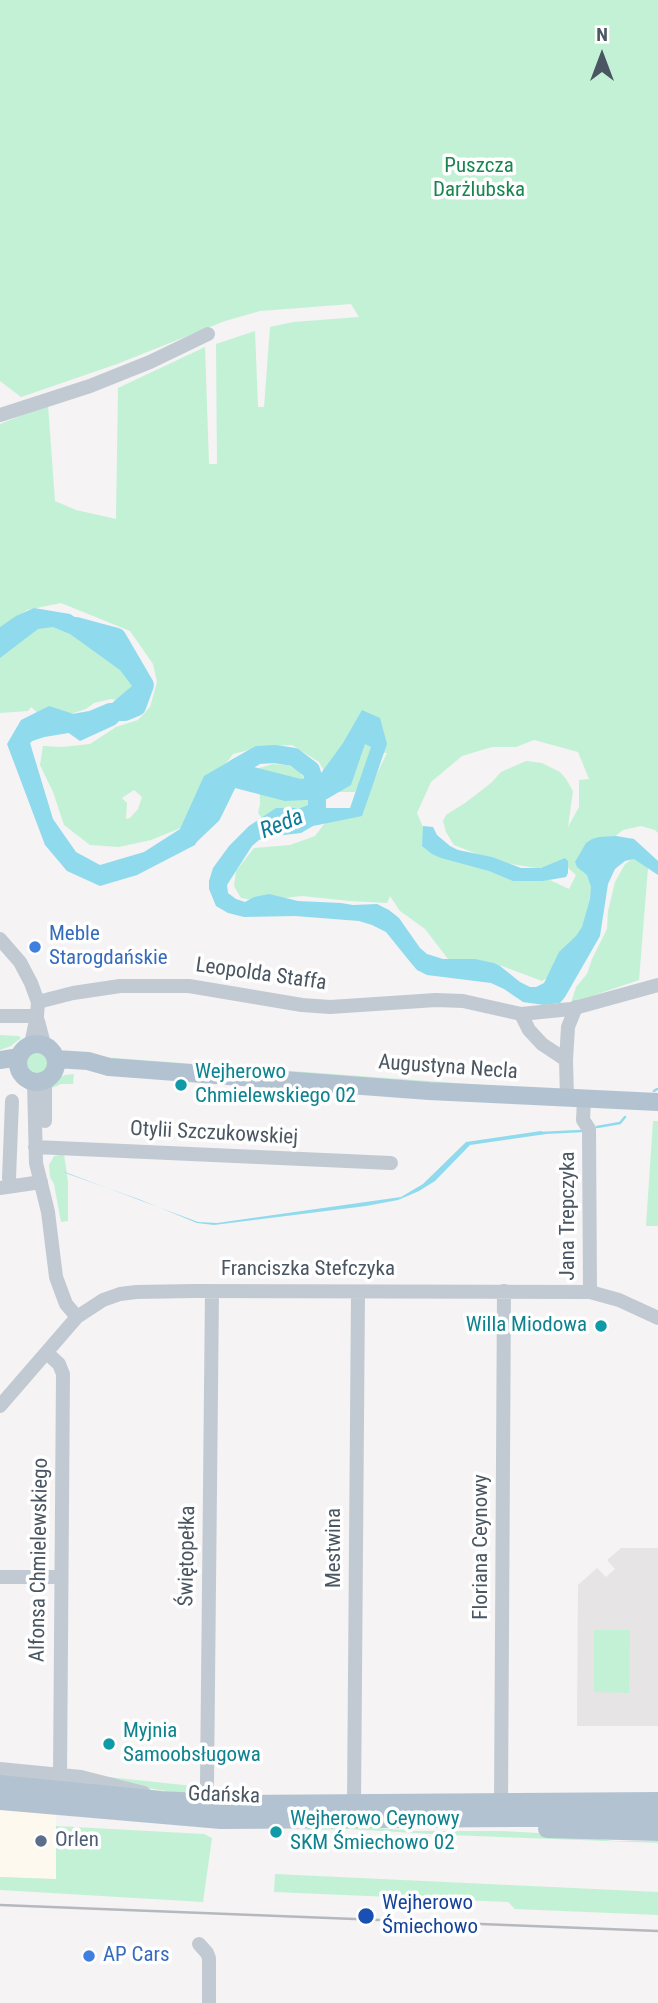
<!DOCTYPE html>
<html>
<head>
<meta charset="utf-8">
<style>
	body { margin:0 }
	#map { position:relative; width:658px; height:2003px; overflow:hidden; background:#f5f3f3; font-family:"Roboto Condensed",sans-serif }
	canvas { display:block }
	.north { position:absolute; left:567px; top:21px; width:70px; height:70px; -webkit-text-stroke:5px #fff; paint-order:stroke; rotate:0deg; font-size:19px; font-weight:700; line-height:28px; text-align:center; color:#4a5661 }
	.north::after { content:''; display:block; margin:auto; width:24px; height:32px; background:#4a5661; clip-path:polygon(50% 0,100% 100%,50% 72%,0 100%) }
</style>
</head>
<body>
<div id="map">
<canvas width="658" height="2003"></canvas>
<div class="north">N</div>
</div>
<script>
const context = document.querySelector('canvas').getContext('2d');
context.lineJoin = 'round';
function fillPath(path, color) { context.fillStyle = color; context.fill(path, 'evenodd'); }
const toPath = rows => new Path2D(rows.map(r => 'M' + r).join(''));
function strokePath(path, color, width, dash) { context.strokeStyle = color; context.lineWidth = width; context.lineCap = dash ? 'butt' : 'round'; context.setLineDash(dash || []); context.stroke(path); }
function drawText(font, color, halo, rows, align = 'center') {
  context.font = font + ' "Roboto Condensed",sans-serif'; context.lineWidth = 7; context.setLineDash([]); context.textBaseline = 'middle'; context.strokeStyle = halo; context.fillStyle = color; for (const [text, x, y, turn = 0] of rows) {
    context.save(); context.translate(x, y); context.rotate((+turn || 0) * Math.PI / 180); context.textAlign = isNaN(turn) ? turn : align; if (halo) context.strokeText(text, 0, 0); context.fillText(text, 0, 0); context.restore();
  }
}
const commercial = toPath([
	[0,1808,56,1814,56,1879,0,1877]
]);
const education = toPath([
	[621,1548,658,1548,658,1726,577,1726,578,1585,597,1568,606,1577,615,1569,607,1560]
]);
const green = toPath([
	[0,0,658,0,658,833,655,830,641,826,623,830,614,837,589,919,555,973,542,981,502,966,448,959,425,929,400,911,390,896,387,903,350,901,302,896,257,901,241,898,234,886,236,871,254,848,290,845,315,836,328,819,358,812,387,753,378,752,355,792,336,792,319,762,292,745,265,746,233,754,217,776,183,827,151,840,119,847,90,845,64,825,53,792,40,765,43,746,62,747,90,744,116,727,138,720,150,707,157,682,153,664,130,631,61,603,27,610,0,628,0,424,48,405,55,501,76,510,116,519,118,388,205,347,209,464,217,464,216,344,255,331,258,407,264,407,270,327,293,322,359,317,351,304,260,311,225,321,117,364,21,397,0,381],
	[534,740,578,752,589,779,579,780,579,807,568,827,573,791,566,779,560,772,542,763,526,761,501,772,491,783,465,803,446,815,443,821,446,832,454,845,498,862,537,868,567,867,576,875,569,889,550,880,508,875,429,841,417,813,431,782,462,756,492,747,516,747],
	[134,790,142,797,138,809,130,818,126,819,127,803,122,798],
	[57,621,69,623,134,681,133,693,122,701,111,699,94,703,86,709,67,715,39,714,31,707,28,711,0,713,0,655,34,629],
	[273,764,288,765,299,771,311,789,311,807,307,818,268,825,258,813,260,804,259,768],
	[637,856,648,868,639,980,571,1003,576,987,587,974,592,959,607,929,608,911,615,882,625,864],
	[0,1035,19,1036,21,1038,11,1046,0,1050],
	'24 1062a13 13 0 1 1 26 0a13 13 0 1 1-26 0Z',
	[101,1057,524,1088,140,1064],
	[74,1074,73,1084,61,1084,50,1089,58,1078,65,1075],
	[653,1121,658,1121,658,1226,646,1226],
	[64,1154,68,1182,68,1221,61,1222,54,1184,50,1177,49,1165,54,1156],
	[594,1630,630,1630,629,1693,594,1692],
	[99,1776,202,1787,200,1796,133,1786],
	[341,1825,416,1831,503,1831,573,1835,613,1841,658,1841,658,1843,448,1835,349,1829,307,1830,307,1827],
	[56,1826,204,1834,212,1838,203,1902,0,1890,0,1877,56,1879],
	[275,1874,658,1892,658,1915,515,1909,508,1902,274,1892]
]);
const water = toPath([
	[34,608,70,614,109,639,145,670,146,695,115,725,80,741,53,722,30,743,53,819,76,852,100,865,144,852,180,829,204,776,230,761,301,779,319,776,343,743,362,710,380,718,387,744,362,816,313,826,301,833,267,837,259,840,252,846,227,885,228,893,236,899,245,902,254,897,269,894,298,901,341,903,353,905,377,904,389,910,399,918,420,948,427,954,443,959,475,959,494,963,500,966,520,982,530,987,536,987,544,983,559,952,576,936,582,927,590,899,591,887,587,875,577,867,575,862,586,843,592,839,599,837,616,836,634,839,658,861,658,875,634,859,625,861,615,869,608,884,600,936,565,997,560,1003,544,1005,523,1002,504,989,491,983,427,975,417,970,411,963,386,932,372,925,359,921,295,916,244,917,228,913,216,906,209,889,209,881,213,868,229,846,249,826,276,808,350,808,371,747,365,744,351,785,327,799,285,801,235,788,216,805,195,845,137,875,100,886,67,871,45,845,7,744,21,720,49,706,92,720,132,686,120,670,70,634,53,627,38,629,0,658,0,627,16,616],
	[423,826,433,827,437,835,450,846,458,850,492,857,521,868,541,868,565,858,568,861,568,873,566,877,543,881,513,881,489,871,441,858,432,854,422,846],
	[541,1131,546,1134,470,1145,435,1181,419,1191,398,1200,366,1206,214,1225,197,1223,141,1200,68,1174,62,1171,198,1222,217,1223,401,1197,423,1184,466,1142]
]);
const stream = toPath([
	[654,1091,657,1089],
	[597,1127,620,1123,625,1117],
	[541,1133,582,1131]
]);
const river = toPath([
	[25,734,43,728,91,720,110,712,125,712,137,707,145,685,117,637,76,626],
	[191,835,212,815,235,768,258,755,275,754,294,757,311,770,317,790,317,811,297,819]
]);
const minor = toPath([
	[0,415,90,386,150,362,208,334],
	[0,939,20,962,31,983,38,1002,37,1016,31,1044],
	[38,1002,73,993,120,986,189,986,302,1005,330,1007,436,1000,463,1001,521,1014,571,1009,658,985],
	[521,1014,529,1030,542,1044,566,1060,567,1098],
	[0,1016,37,1016],
	[38,1021,44,1044],
	[566,1060,568,1027,576,1007],
	[45,1081,45,1121],
	[34,1082,36,1163,48,1212,56,1277,66,1304,77,1317],
	[584,1099,583,1120,589,1129,590,1292],
	[35,1147,391,1163],
	[11,1186,9,1178,12,1101],
	[0,1188,41,1182],
	[47,1353,59,1364,63,1374,60,1775],
	[0,1406,77,1317,103,1300,120,1294,136,1292,193,1291,590,1292,619,1300,658,1318],
	[0,1577,61,1577],
	[0,1769,81,1777,144,1793],
	[501,1802,504,1291],
	[354,1804,358,1292],
	[202,1810,206,1803,207,1782,212,1291],
	[199,1944,207,1953,209,1958,209,2003]
]);
const major = toPath([
	'18 1063a19 19 0 1 1 38 0a19 19 0 1 1-38 0Z',
	[56,1059,88,1061,109,1067,429,1091,658,1102],
	[0,1060,19,1057],
	[0,1784,161,1800,236,1804,658,1801],
	[0,1801,221,1820,658,1817],
	[547,1829,658,1832]
]);
const rail = toPath([
	[0,1905,658,1931]
]);
const markers = [
	[35,947,7,"#3f7fe0"],
	[181,1085,7,"#0f9aa8"],
	[601,1326,7,"#0f9aa8"],
	[109,1744,7,"#0f9aa8"],
	[276,1832,7,"#0f9aa8"],
	[41,1841,7,"#5c6f8a"],
	[366,1916,9,"#1a4fb4"],
	[89,1956,7,"#3f7fe0"]
];
const parkNames = [
	["Puszcza",479,167],
	["Darżlubska",479,191]
];
const shopNames = [
	["Meble",49,935],
	["Starogdańskie",49,959],
	["AP Cars",103,1956]
];
const streetNames = [
	["Leopolda Staffa",261,975,8],
	["Augustyna Necla",448,1068,4],
	["Otylii Szczukowskiej",214,1134,3],
	["Jana Trepczyka",569,1216,-90],
	["Franciszka Stefczyka",308,1270],
	["Floriana Ceynowy",482,1547,-90],
	["Mestwina",335,1548,-90],
	["Świętopełka",188,1556,-89],
	["Alfonsa Chmielewskiego",40,1560,-89],
	["Gdańska",224,1796,2]
];
const cultureNames = [
	["Wejherowo",195,1073],
	["Chmielewskiego 02",195,1097],
	["Willa Miodowa",587,1326,"right"],
	["Myjnia",123,1732],
	["Samoobsługowa",123,1756],
	["Wejherowo Ceynowy",290,1820],
	["SKM Śmiechowo 02",290,1844]
];
const serviceNames = [
	["Orlen",55,1841]
];
const transitNames = [
	["Wejherowo",382,1904],
	["Śmiechowo",382,1928]
];
const waterNames = [
	["Reda",282,825,-22]
];
fillPath(commercial, '#fdf9ef');
fillPath(education, '#e6e4e5');
fillPath(green, '#c3f1d5');
fillPath(water, '#90daee');
strokePath(stream, '#90daee', 2.5);
strokePath(river, '#90daee', 18);
strokePath(minor, '#c1cad2', 14);
strokePath(major, '#b3c2d1', 18);
strokePath(rail, '#b5b8bd', 2.5);
for (const [x, y, r, color] of markers) { const dot = new Path2D(); dot.arc(x, y, r, 0, 2 * Math.PI); context.fillStyle = color; context.fill(dot); strokePath(dot, '#fff', 2.5); }
drawText('21px', '#17864f', '#fff', parkNames);
drawText('21px', '#366cbe', '#fff', shopNames, 'left');
drawText('21px', '#4a5661', '#fff', streetNames);
drawText('21px', '#0d838f', '#fff', cultureNames, 'left');
drawText('21px', '#4e5e75', '#fff', serviceNames, 'left');
drawText('21px', '#164399', '#fff', transitNames, 'left');
drawText('italic 23px', '#0c7c9b', '#fff', waterNames);
</script>
</body>
</html>
